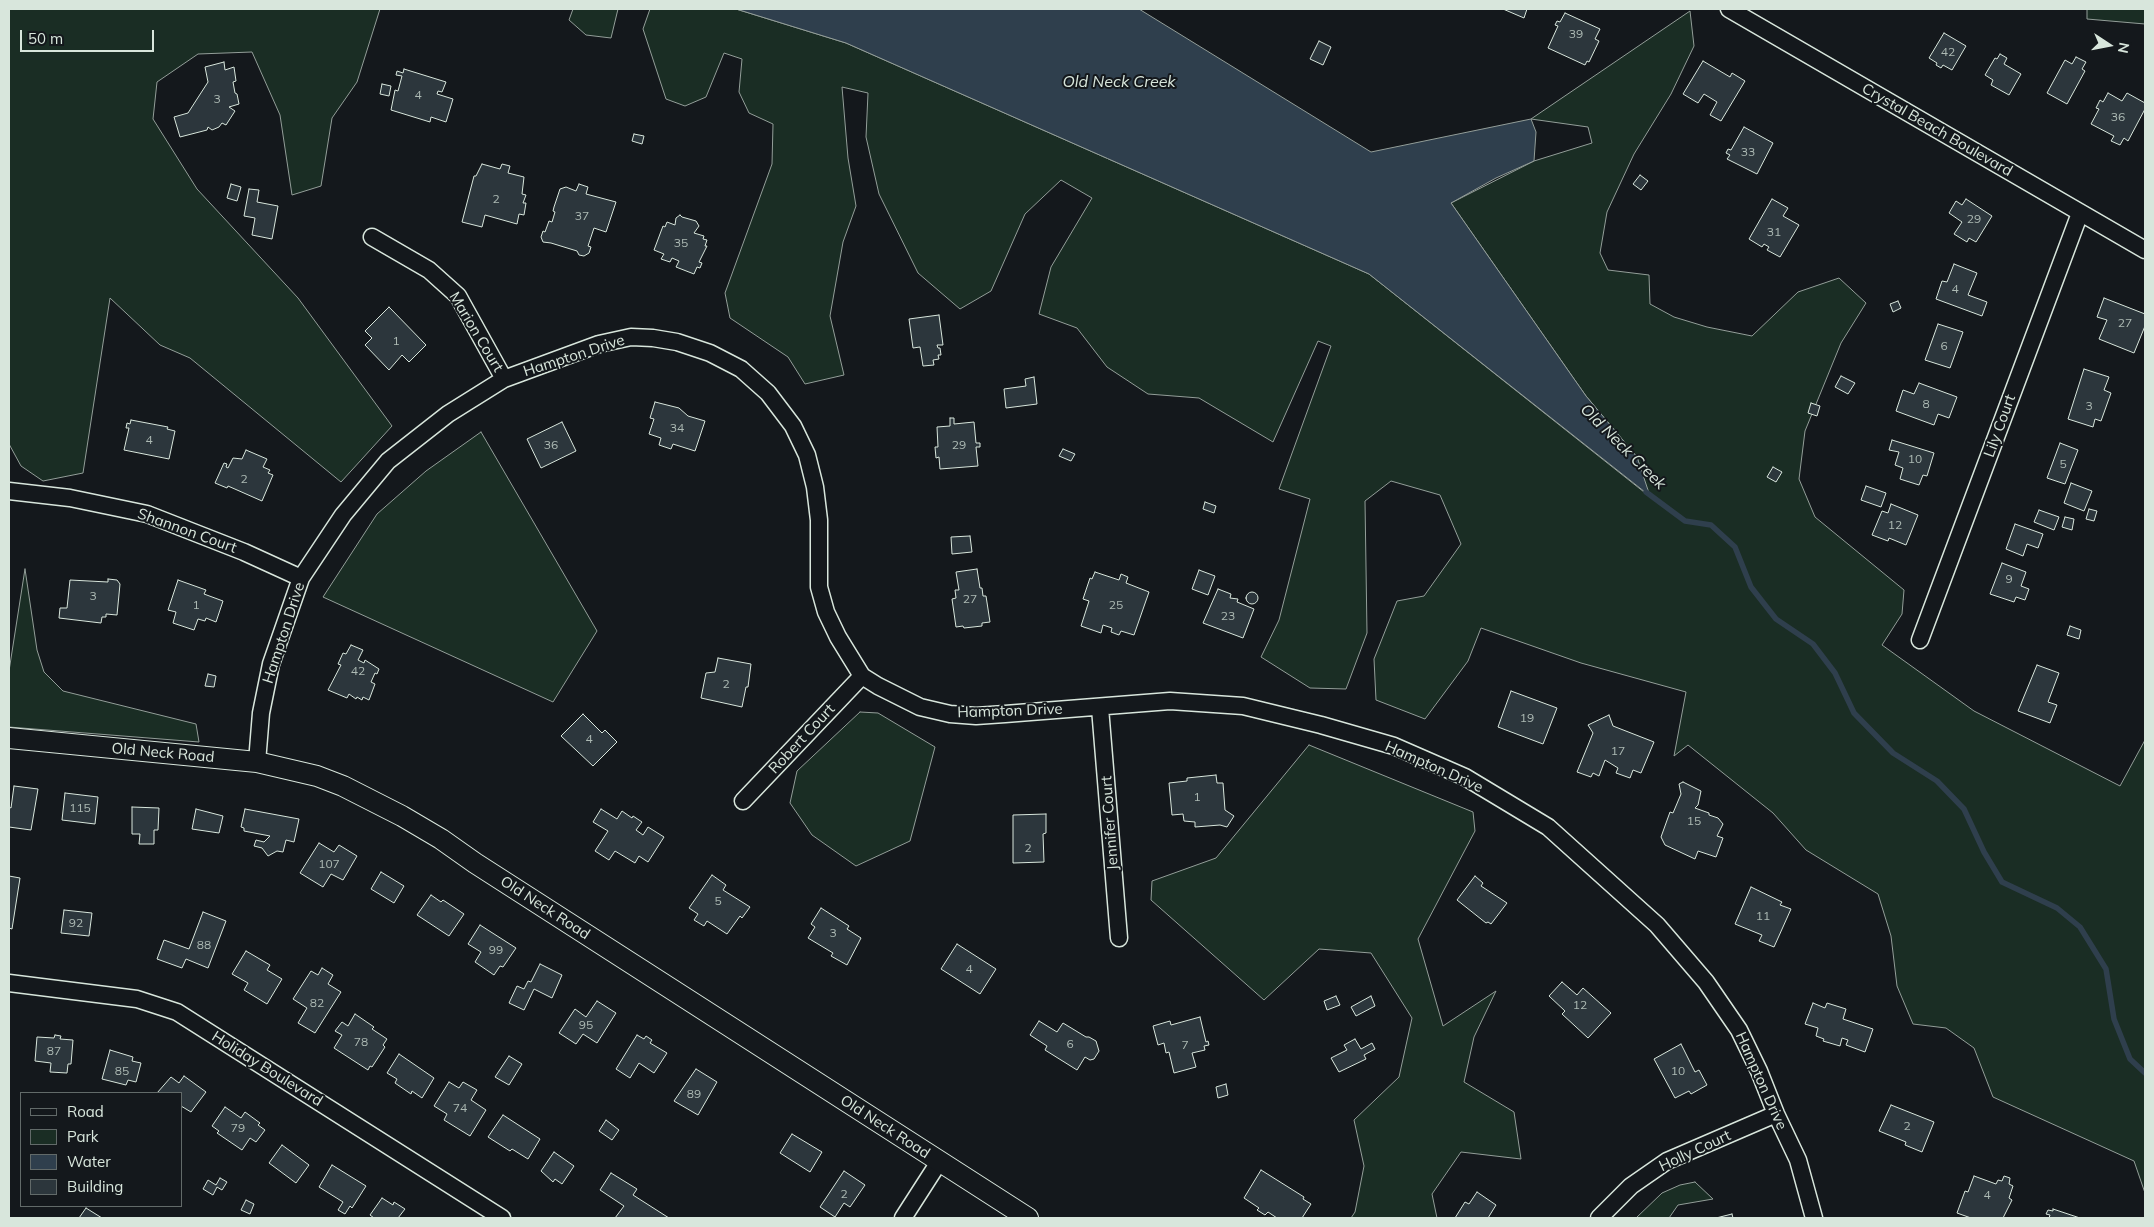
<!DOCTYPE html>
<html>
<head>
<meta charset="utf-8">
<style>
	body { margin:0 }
	#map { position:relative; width:2154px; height:1227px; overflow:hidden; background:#14181c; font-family:Mulish,sans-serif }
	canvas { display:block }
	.frame { position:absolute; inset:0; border:10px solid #d8e6dc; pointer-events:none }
	.legend { position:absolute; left:20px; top:1092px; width:162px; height:115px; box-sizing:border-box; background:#14181c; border:1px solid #626a69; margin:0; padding:6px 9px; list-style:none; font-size:15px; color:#d8e6dc }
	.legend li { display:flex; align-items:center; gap:10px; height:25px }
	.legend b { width:25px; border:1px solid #626a69 }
	.north { position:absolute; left:2084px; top:20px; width:50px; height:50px; -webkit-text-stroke:4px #14181c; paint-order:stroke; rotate:101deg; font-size:14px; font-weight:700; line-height:20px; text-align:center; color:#d8e6dc }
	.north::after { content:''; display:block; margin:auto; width:18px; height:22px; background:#d8e6dc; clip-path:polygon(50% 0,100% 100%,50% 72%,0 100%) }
	.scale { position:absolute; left:20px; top:30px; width:134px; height:22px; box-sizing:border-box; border:2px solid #d8e6dc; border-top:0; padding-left:6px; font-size:15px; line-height:18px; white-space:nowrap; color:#d8e6dc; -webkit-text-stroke:4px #14181c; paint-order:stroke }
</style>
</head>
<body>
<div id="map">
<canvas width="2154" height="1227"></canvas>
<div class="frame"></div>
<ul class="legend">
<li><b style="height:6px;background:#14181c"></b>Road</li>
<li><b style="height:14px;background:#1a2d24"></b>Park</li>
<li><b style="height:14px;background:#2f3f4d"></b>Water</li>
<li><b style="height:14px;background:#2c363c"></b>Building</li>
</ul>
<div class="north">N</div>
<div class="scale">50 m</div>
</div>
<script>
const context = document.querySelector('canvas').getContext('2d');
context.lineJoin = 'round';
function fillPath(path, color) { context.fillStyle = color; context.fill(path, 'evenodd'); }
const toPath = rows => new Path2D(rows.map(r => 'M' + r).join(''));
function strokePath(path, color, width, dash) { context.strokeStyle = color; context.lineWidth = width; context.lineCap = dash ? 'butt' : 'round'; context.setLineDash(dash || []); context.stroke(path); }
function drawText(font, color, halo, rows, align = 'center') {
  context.font = font + ' Mulish,sans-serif'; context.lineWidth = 4; context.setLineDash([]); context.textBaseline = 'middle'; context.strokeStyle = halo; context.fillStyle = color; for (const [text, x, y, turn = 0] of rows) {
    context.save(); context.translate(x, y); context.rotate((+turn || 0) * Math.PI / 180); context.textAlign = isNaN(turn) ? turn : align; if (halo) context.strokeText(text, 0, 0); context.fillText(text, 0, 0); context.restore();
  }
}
const green = toPath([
	[9,9,380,9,357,82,332,118,321,186,292,195,280,115,252,52,198,54,157,82,153,119,197,189,298,298,392,426,341,482,190,358,160,345,110,298,83,473,43,481,21,466,9,444,9,9],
	[573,9,618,9,611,38,586,35,569,20,573,9],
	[650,9,736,9,846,43,1369,274,1649,496,1637,457,1586,396,1451,203,1534,161,1592,143,1588,127,1531,119,1690,11,1694,46,1671,94,1634,154,1607,212,1600,253,1608,270,1649,275,1650,304,1674,317,1707,327,1752,336,1798,292,1839,278,1866,303,1841,343,1805,431,1799,479,1815,517,1904,590,1902,614,1882,645,1974,711,2120,786,2145,740,2145,1193,2134,1161,1993,1097,1974,1048,1946,1028,1913,1024,1897,986,1891,936,1878,894,1806,850,1773,813,1688,745,1674,756,1686,692,1581,663,1481,628,1468,661,1425,719,1376,700,1374,659,1397,601,1424,596,1461,544,1440,495,1391,481,1365,501,1367,633,1346,689,1310,688,1261,657,1279,620,1310,499,1279,489,1331,346,1318,341,1273,442,1199,398,1148,394,1107,367,1077,328,1039,314,1051,267,1092,198,1061,180,1025,214,991,291,960,309,918,273,879,194,866,137,868,93,842,87,848,158,856,206,843,242,830,316,844,375,805,384,788,357,730,318,725,293,772,164,773,124,749,113,739,92,742,59,724,53,706,97,685,106,666,99,643,29,650,9],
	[2087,9,2145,9,2145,24,2087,19,2087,9],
	[481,432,597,631,553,702,323,597,377,514,426,471,481,432],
	[25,569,37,650,44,672,63,691,196,724,199,742,9,727,9,671,25,569],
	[860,712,878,713,935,747,910,841,856,866,812,835,790,803,797,771,860,712],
	[1309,745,1473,812,1475,831,1418,939,1443,1026,1496,991,1474,1037,1464,1082,1514,1112,1521,1159,1461,1152,1432,1194,1437,1218,1351,1218,1355,1212,1364,1166,1354,1120,1399,1077,1412,1018,1371,953,1319,949,1264,1000,1151,900,1152,881,1216,858,1309,745],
	[1695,1182,1713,1199,1678,1205,1669,1218,1636,1218,1662,1193,1680,1185,1695,1182]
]);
const water = toPath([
	[736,9,1139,9,1371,152,1531,119,1536,132,1534,161,1496,178,1451,203,1586,396,1637,457,1650,496,1369,274,846,43,736,9]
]);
const stream = toPath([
	[1646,492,1685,521,1711,525,1735,547,1751,587,1776,619,1813,644,1835,673,1854,713,1893,753,1937,781,1964,809,1984,852,2002,882,2057,908,2080,927,2106,969,2114,1019,2130,1059,2145,1073]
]);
const building = toPath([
	[1503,9,1527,9,1524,18,1503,9],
	[1565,13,1600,29,1595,39,1599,41,1589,62,1587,61,1585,65,1548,48,1558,26,1555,25,1557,21,1560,22,1565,13],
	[1944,33,1966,46,1952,70,1943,65,1941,68,1936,65,1937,63,1929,58,1944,33],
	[1319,41,1331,47,1323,65,1310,59,1319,41],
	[2000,54,2007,58,2004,64,2021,74,2009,95,1991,85,1993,80,1985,75,1995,58,1997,59,2000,54],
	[2076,57,2086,62,2082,69,2085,71,2067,104,2047,93,2065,60,2072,64,2076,57],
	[1703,61,1730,77,1732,73,1745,81,1721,121,1710,115,1717,102,1704,94,1698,103,1683,94,1703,61],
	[224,62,225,70,234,67,236,81,233,82,235,93,237,94,239,104,229,107,235,111,226,125,222,123,219,127,212,130,208,127,207,130,180,137,174,117,188,113,208,82,205,67,224,62],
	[404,69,446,82,442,92,438,91,437,94,453,99,446,122,431,117,430,122,391,110,395,90,398,91,402,76,396,75,397,71,403,73,404,69],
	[382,84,391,86,389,96,380,94,382,84],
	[2108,93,2122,101,2127,93,2145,103,2145,109,2128,141,2124,138,2120,145,2111,141,2114,136,2091,124,2099,109,2096,108,2100,100,2103,102,2108,93],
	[1744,127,1773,143,1757,174,1727,159,1730,155,1726,153,1728,149,1731,150,1744,127],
	[634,134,644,136,642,144,632,141,634,134],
	[482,164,500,169,502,164,510,166,508,173,524,177,522,194,526,195,523,203,526,203,524,215,519,214,517,224,485,215,482,227,462,222,474,176,476,176,482,164],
	[1640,175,1648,181,1641,190,1633,184,1640,175],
	[231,184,241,187,237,201,227,198,231,184],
	[579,184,588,187,586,194,616,202,606,232,594,228,588,246,591,247,589,253,584,256,579,255,577,251,551,243,543,242,541,237,543,231,545,232,549,221,552,222,555,212,553,211,554,207,560,189,566,187,576,191,579,184],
	[249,189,259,190,257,202,278,206,272,239,252,235,255,218,244,216,249,189],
	[1772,199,1788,208,1783,216,1799,225,1780,257,1767,250,1769,247,1764,244,1762,247,1749,239,1772,199],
	[1966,199,1992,216,1976,242,1969,238,1967,242,1954,234,1962,222,1949,213,1956,201,1962,205,1966,199],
	[680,215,682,217,696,221,699,226,694,233,704,236,703,239,707,240,705,246,707,246,699,262,702,263,700,268,697,267,694,274,676,267,679,261,672,258,670,262,661,259,664,254,654,250,663,226,665,227,667,222,675,225,676,218,680,215],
	[1954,264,1977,273,1968,295,1987,302,1982,316,1936,299,1942,281,1947,282,1954,264],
	[2104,298,2145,314,2145,326,2134,353,2099,339,2107,320,2097,317,2104,298],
	[1898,301,1901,308,1893,312,1890,304,1898,301],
	[389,307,426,345,409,362,402,355,389,370,365,345,372,338,365,331,389,307],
	[939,315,943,345,937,345,938,348,940,348,941,355,938,355,939,359,933,360,934,365,923,366,920,347,913,348,909,319,939,315],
	[1938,324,1963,332,1950,368,1925,360,1938,324],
	[2084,369,2109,377,2104,390,2111,393,2101,421,2095,419,2093,427,2068,419,2084,369],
	[1841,376,1855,383,1848,394,1835,387,1841,376],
	[1034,377,1037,404,1006,408,1004,389,1026,386,1025,379,1034,377],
	[1919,383,1957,397,1949,418,1938,414,1934,425,1896,411,1903,390,1914,394,1919,383],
	[655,402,679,408,688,416,705,421,695,451,673,444,671,449,659,445,661,438,649,434,654,419,650,418,655,402],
	[1811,403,1820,406,1817,416,1808,413,1811,403],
	[950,418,954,418,954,424,974,422,976,443,980,443,980,447,976,447,978,466,940,469,939,457,936,458,935,447,938,447,937,427,950,426,950,418],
	[131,420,168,427,167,429,175,431,169,459,124,450,129,428,126,428,127,423,130,424,131,420],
	[562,422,576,451,541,468,527,439,562,422],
	[1892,440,1934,453,1927,476,1923,475,1919,485,1900,479,1903,468,1895,465,1899,452,1889,450,1892,440],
	[2060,443,2078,450,2065,484,2047,478,2060,443],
	[1063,449,1075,454,1071,461,1059,456,1063,449],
	[246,450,267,459,263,467,270,470,268,473,273,475,262,501,228,486,227,488,215,483,224,463,227,464,226,467,228,468,233,458,242,459,246,450],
	[1773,467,1782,472,1776,482,1767,477,1773,467],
	[2071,483,2092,491,2084,511,2064,503,2071,483],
	[1866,486,1886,493,1881,507,1861,500,1866,486],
	[1205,502,1216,506,1214,513,1203,509,1205,502],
	[1891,504,1918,515,1906,545,1889,538,1888,541,1872,535,1882,511,1888,513,1891,504],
	[2089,509,2097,511,2094,521,2086,519,2089,509],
	[2039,510,2059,517,2054,530,2034,522,2039,510],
	[2065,517,2074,519,2072,530,2062,527,2065,517],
	[2015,524,2043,534,2038,548,2027,544,2023,556,2006,549,2015,524],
	[970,536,972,552,952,554,951,537,970,536],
	[2002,563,2026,572,2021,586,2029,589,2025,600,2016,597,2014,602,1990,594,2002,563],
	[977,569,980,588,982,588,983,596,986,596,990,622,982,623,982,626,964,628,963,626,956,627,952,599,956,598,955,590,959,590,956,572,977,569],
	[1199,570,1215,576,1208,595,1192,589,1199,570],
	[1095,572,1119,580,1121,574,1128,577,1126,583,1149,592,1134,635,1121,631,1119,635,1111,632,1112,628,1103,625,1101,633,1081,626,1089,601,1083,599,1090,578,1092,579,1095,572],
	[108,579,117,580,120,584,117,615,106,614,106,617,102,617,101,623,59,618,60,608,67,608,70,580,108,582,108,579],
	[178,580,206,590,204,594,223,601,216,622,206,618,205,621,198,619,194,630,173,623,176,612,168,610,178,580],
	[1218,589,1231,594,1230,598,1238,599,1237,602,1254,609,1243,638,1203,623,1218,589],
	'1246 598a6 6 0 1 1 12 0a6 6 0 1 1-12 0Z',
	[2070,626,2081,630,2079,639,2067,635,2070,626],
	[351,645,363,650,358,660,364,663,365,660,379,669,377,674,375,673,371,682,375,684,369,700,363,697,362,700,357,697,356,699,349,694,347,698,328,690,341,665,338,664,343,653,346,654,351,645],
	[718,658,751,664,748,687,746,687,742,707,701,698,706,673,715,672,718,658],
	[2037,665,2059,673,2048,702,2057,705,2050,723,2018,711,2037,665],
	[208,674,216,676,214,687,205,686,208,674],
	[1511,691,1557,708,1543,744,1498,727,1511,691],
	[583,714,602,733,605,730,617,742,593,766,561,736,583,714],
	[1609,715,1613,726,1654,742,1641,773,1633,770,1630,778,1616,773,1618,768,1605,760,1599,776,1593,773,1591,777,1577,772,1593,733,1588,725,1609,715],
	[1216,775,1217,783,1223,783,1225,810,1234,816,1227,827,1220,825,1195,827,1195,822,1184,821,1183,814,1172,815,1169,783,1187,781,1187,778,1216,775],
	[1683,782,1701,791,1698,805,1695,808,1709,813,1709,815,1718,818,1723,824,1717,836,1723,838,1716,857,1698,851,1695,859,1665,845,1661,837,1670,812,1673,813,1681,794,1679,784,1683,782],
	[14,786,38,789,31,830,9,827,9,807,11,808,14,786],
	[65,793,98,797,95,824,62,820,65,793],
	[132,807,159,808,158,830,154,830,154,844,139,844,140,834,132,834,132,807],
	[196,809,223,816,219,833,192,829,196,809],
	[245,809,299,819,294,842,286,840,283,852,277,851,268,856,262,848,254,846,256,840,264,842,270,836,244,831,244,828,241,827,245,809],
	[601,809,617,819,622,811,632,818,633,816,642,822,636,830,643,835,648,827,664,837,648,862,639,856,635,863,615,851,609,860,595,851,608,831,593,822,601,809],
	[1046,814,1046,833,1043,834,1044,862,1013,863,1013,815,1046,814],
	[319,843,334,852,339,845,357,856,343,880,331,874,323,887,300,873,319,843],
	[381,872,404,886,394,903,371,889,381,872],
	[712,875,726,885,723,890,750,907,742,918,740,916,727,934,707,921,704,926,694,920,698,914,689,908,712,875],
	[9,876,20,878,12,929,9,928,9,876],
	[1475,876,1483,883,1481,886,1507,903,1491,924,1488,922,1486,923,1457,900,1475,876],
	[1751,887,1782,902,1780,905,1791,909,1774,947,1759,941,1762,935,1735,924,1751,887],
	[431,895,441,902,443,900,464,914,449,936,417,915,431,895],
	[821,908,849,926,847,929,861,938,847,965,831,956,833,953,808,938,815,927,811,924,821,908],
	[64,910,92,913,89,936,61,933,64,910],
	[203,912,226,921,208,968,186,959,182,968,157,959,164,940,189,949,203,912],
	[480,925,516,948,503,967,500,966,494,975,475,962,481,952,468,944,480,925],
	[957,944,996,969,980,994,941,969,957,944],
	[246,951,270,965,267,970,282,979,267,1004,244,990,248,983,232,974,246,951],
	[540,964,562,975,552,998,534,989,524,1010,509,1003,517,986,524,989,528,981,531,982,540,964],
	[322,968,333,975,328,984,341,992,315,1033,298,1023,307,1008,293,999,311,971,318,975,322,968],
	[1562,982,1577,995,1583,988,1611,1013,1588,1038,1562,1014,1565,1011,1549,996,1562,982],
	[1336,996,1340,1005,1327,1010,1324,1001,1336,996],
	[1371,996,1375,1006,1356,1016,1351,1007,1371,996],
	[597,1001,616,1013,597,1043,583,1034,576,1044,559,1033,575,1009,586,1017,597,1001],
	[1813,1003,1825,1008,1827,1003,1846,1009,1843,1019,1873,1029,1865,1052,1846,1045,1848,1040,1842,1038,1840,1046,1823,1041,1824,1039,1816,1036,1818,1028,1805,1024,1813,1003],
	[355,1014,374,1027,372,1029,387,1039,383,1045,385,1047,372,1067,370,1066,368,1070,334,1048,342,1035,335,1031,342,1022,348,1026,355,1014],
	[1200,1017,1206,1042,1208,1041,1209,1045,1204,1046,1205,1050,1192,1053,1196,1067,1174,1073,1169,1052,1166,1053,1164,1043,1158,1045,1153,1026,1170,1021,1171,1025,1200,1017],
	[1039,1021,1057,1032,1063,1023,1086,1037,1089,1037,1096,1041,1099,1051,1094,1059,1090,1060,1085,1057,1077,1070,1045,1050,1047,1046,1030,1035,1039,1021],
	[55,1035,61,1036,60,1039,73,1040,71,1064,68,1064,67,1073,50,1072,51,1063,35,1061,37,1037,54,1038,55,1035],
	[637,1035,644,1039,646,1036,652,1040,650,1043,667,1053,654,1073,639,1063,630,1078,616,1069,637,1035],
	[1355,1039,1361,1049,1372,1043,1375,1049,1364,1055,1366,1059,1339,1072,1331,1058,1347,1050,1344,1045,1355,1039],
	[1681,1044,1695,1072,1699,1070,1707,1085,1691,1094,1689,1091,1675,1098,1654,1059,1681,1044],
	[110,1050,133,1057,132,1061,141,1063,136,1082,128,1080,126,1085,102,1079,110,1050],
	[399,1054,434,1078,422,1098,412,1091,411,1094,395,1083,397,1079,387,1073,399,1054],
	[509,1056,522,1064,509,1085,495,1077,509,1056],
	[696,1069,717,1082,698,1115,674,1101,696,1069],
	[184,1076,206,1092,191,1112,181,1106,181,1093,157,1093,171,1077,179,1083,184,1076],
	[449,1082,459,1088,463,1082,477,1090,471,1100,486,1110,470,1136,444,1120,447,1114,434,1106,449,1082],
	[1226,1084,1228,1095,1218,1098,1216,1087,1226,1084],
	[1891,1105,1934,1122,1922,1152,1905,1145,1906,1142,1879,1131,1891,1105],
	[225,1107,241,1118,245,1112,260,1123,258,1125,265,1130,256,1142,250,1138,242,1150,217,1133,219,1131,212,1126,225,1107],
	[503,1115,540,1139,528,1159,512,1149,510,1151,488,1137,503,1115],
	[606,1120,619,1130,612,1140,599,1131,606,1120],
	[792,1134,822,1152,810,1172,780,1153,792,1134],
	[282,1145,309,1165,296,1183,269,1163,282,1145],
	[554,1152,574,1166,562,1184,555,1179,553,1182,541,1171,554,1152],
	[332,1165,366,1186,352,1208,350,1206,345,1214,338,1210,343,1202,319,1187,332,1165],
	[1261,1170,1304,1197,1303,1199,1311,1204,1302,1218,1277,1218,1268,1212,1265,1215,1257,1210,1259,1208,1244,1198,1261,1170],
	[844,1171,865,1185,850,1207,844,1203,835,1217,820,1207,844,1171],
	[611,1173,637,1189,633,1195,669,1218,615,1218,624,1206,600,1190,611,1173],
	[1974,1176,1996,1184,1998,1180,2002,1181,2004,1176,2010,1178,2009,1184,2013,1186,2009,1198,2012,1200,2003,1218,1971,1218,1957,1213,1965,1191,1968,1192,1974,1176],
	[220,1178,227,1182,222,1190,217,1187,213,1195,203,1189,208,1180,216,1185,220,1178],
	[1477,1192,1496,1205,1488,1218,1455,1218,1465,1202,1469,1204,1477,1192],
	[382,1198,393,1205,394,1202,405,1209,398,1218,374,1218,370,1215,382,1198],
	[246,1200,254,1204,250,1214,241,1210,246,1200],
	[86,1208,102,1218,79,1218,86,1208],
	[2053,1209,2080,1218,2049,1218,2050,1215,2046,1214,2048,1210,2053,1211,2053,1209],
	[1732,1214,1733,1218,1716,1218,1732,1214]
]);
const minor = toPath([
	[1729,9,2145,250],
	[372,237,429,270,458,296,504,379],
	[9,491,70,498,147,514,244,552,301,578],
	[1920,640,2080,213],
	[1100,708,1119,938],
	[257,762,261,713,271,664,301,578,343,515,388,461,448,414,504,379,599,344,631,337,653,338,677,342,710,353,741,369,768,393,793,426,807,455,815,487,819,520,819,587,826,612,838,637,862,676,878,686,920,707,950,714,976,716,1005,714,1170,701,1243,706,1321,725,1394,746,1465,777,1548,827,1657,925,1706,982,1739,1030,1759,1071,1776,1114,1798,1160,1814,1218],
	[743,801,862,676],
	[9,983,137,999,177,1012,502,1218],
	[903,1218,939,1162],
	[1599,1218,1631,1186,1667,1161,1776,1114]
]);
const tertiary = toPath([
	[9,738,257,762,317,776,343,786,402,816,441,839,475,863,1028,1218]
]);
const numberNames = [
	["39",1576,34],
	["42",1948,52],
	["4",418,95],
	["3",217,99],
	["36",2118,117],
	["33",1748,152],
	["2",496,199],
	["37",582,216],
	["29",1974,219],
	["31",1774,232],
	["35",681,243],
	["4",1955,289],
	["27",2125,323],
	["1",396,341],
	["6",1944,346],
	["8",1926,404],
	["3",2089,406],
	["34",677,428],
	["4",149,440],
	["36",551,445],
	["29",959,445],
	["10",1915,459],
	["5",2063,464],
	["2",244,479],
	["12",1895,525],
	["9",2009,579],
	["3",93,596],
	["27",970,599],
	["1",196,605],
	["25",1116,605],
	["23",1228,616],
	["42",358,671],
	["2",726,684],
	["19",1527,718],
	["4",589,739],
	["17",1618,751],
	["1",1197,797],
	["115",80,808],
	["15",1694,821],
	["2",1028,848],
	["107",329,864],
	["5",718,901],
	["11",1763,916],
	["92",76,923],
	["3",833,933],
	["88",204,945],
	["99",496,950],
	["4",969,969],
	["82",317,1003],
	["12",1580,1005],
	["95",586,1025],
	["78",361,1042],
	["6",1070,1044],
	["7",1185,1045],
	["87",54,1051],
	["85",122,1071],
	["10",1678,1071],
	["89",694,1094],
	["74",460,1108],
	["2",1907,1126],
	["79",238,1128],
	["2",844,1194],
	["4",1987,1195]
];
const streetNames = [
	["Crystal Beach Boulevard",1937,130,30],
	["Marion Court",476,332,59],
	["Hampton Drive",574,356,-18],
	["Lily Court",2000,426,-70],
	["Shannon Court",187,531,20],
	["Hampton Drive",284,633,-72],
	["Hampton Drive",1010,711,-2],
	["Robert Court",802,739,-47],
	["Old Neck Road",163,753,5],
	["Hampton Drive",1434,767,24],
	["Jennifer Court",1110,823,-94],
	["Old Neck Road",545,908,33],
	["Holiday Boulevard",267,1069,32],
	["Hampton Drive",1761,1081,66],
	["Old Neck Road",885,1127,33],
	["Holly Court",1695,1151,-25]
];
const waterNames = [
	["Old Neck Creek",1119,82],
	["Old Neck Creek",1623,447,45]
];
fillPath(green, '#1a2d24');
strokePath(green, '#939e99', 1);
fillPath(water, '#2f3f4d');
strokePath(water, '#939e99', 1);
strokePath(stream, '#2f3f4d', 5.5);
fillPath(building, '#2c363c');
strokePath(building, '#d8e6dc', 1);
strokePath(minor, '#d8e6dc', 19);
strokePath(tertiary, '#d8e6dc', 22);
strokePath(minor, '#14181c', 16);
strokePath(tertiary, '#14181c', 20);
drawText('12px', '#adbab4', null, numberNames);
drawText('15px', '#d8e6dc', '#14181c', streetNames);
drawText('italic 16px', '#d8e6dc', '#14181c', waterNames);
</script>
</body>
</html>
